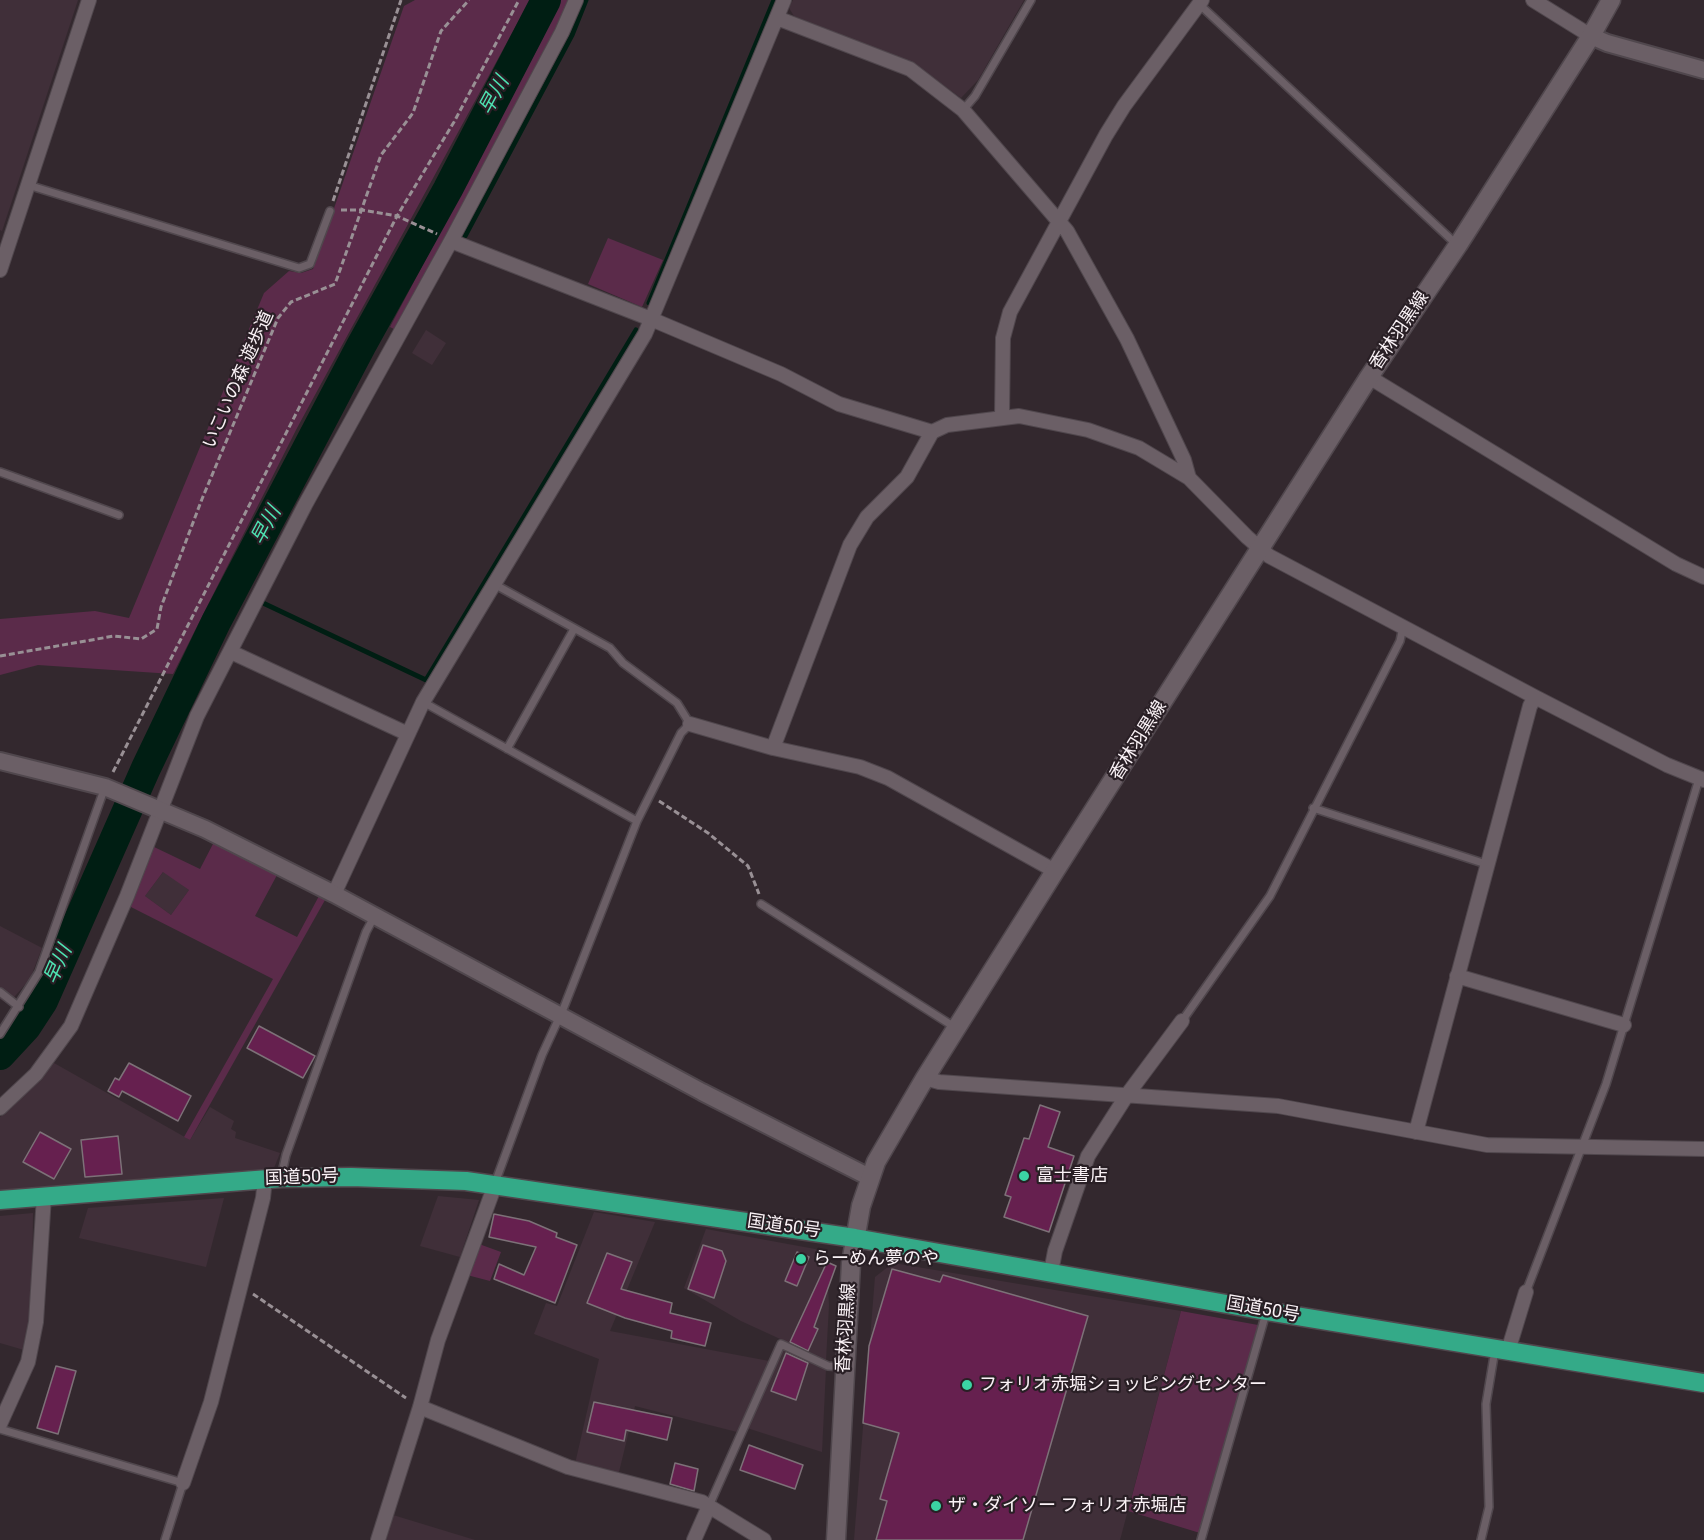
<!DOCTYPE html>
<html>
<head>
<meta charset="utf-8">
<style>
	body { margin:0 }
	canvas { display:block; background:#33282e }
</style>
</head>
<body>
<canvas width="1704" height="1540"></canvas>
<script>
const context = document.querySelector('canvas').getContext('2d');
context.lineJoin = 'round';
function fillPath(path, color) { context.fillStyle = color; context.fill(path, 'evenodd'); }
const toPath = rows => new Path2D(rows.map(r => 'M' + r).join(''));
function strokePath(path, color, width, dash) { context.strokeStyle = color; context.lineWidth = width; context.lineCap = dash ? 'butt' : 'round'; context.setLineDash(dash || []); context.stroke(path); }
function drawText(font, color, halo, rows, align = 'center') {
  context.font = font + ' Roboto,"Noto Sans JP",sans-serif'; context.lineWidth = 4.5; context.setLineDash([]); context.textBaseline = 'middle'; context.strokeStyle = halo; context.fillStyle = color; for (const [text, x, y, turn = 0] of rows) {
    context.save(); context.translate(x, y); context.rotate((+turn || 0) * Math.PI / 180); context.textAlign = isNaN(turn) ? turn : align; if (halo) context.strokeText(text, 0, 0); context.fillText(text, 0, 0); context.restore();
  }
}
const built = toPath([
	[0,0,78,0,2,231,0,230],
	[793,0,1024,0,978,80,961,98,916,65,794,16,789,8],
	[426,330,446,343,432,365,412,353],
	[164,871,189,890,171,915,145,896],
	[0,926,42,948,30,979,8,1004,0,999],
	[54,1063,190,1140,210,1107,234,1121,231,1129,236,1132,235,1138,280,1153,274,1168,0,1190,0,1117],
	[438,1196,479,1200,460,1257,420,1246],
	[224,1198,206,1267,79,1238,88,1208],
	[594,1212,655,1222,610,1331,769,1361,737,1432,635,1406,618,1476,575,1464,599,1359,534,1334,546,1303,557,1306],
	[33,1213,32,1303,24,1350,0,1343,0,1216],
	[706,1229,815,1249,826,1254,829,1305,826,1360,741,1321,684,1288],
	[893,1263,1181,1311,1120,1540,854,1540,875,1277],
	[783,1348,826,1368,822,1452,747,1428],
	[393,1515,475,1540,386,1540]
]);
const green = toPath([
	[415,0,530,0,297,428,173,674,38,665,0,675,0,619,95,611,129,618,264,293,289,271,301,273,313,269,404,6],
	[559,0,570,0,556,34,398,331,390,327,543,38],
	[608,238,663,260,642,307,588,284],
	[214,842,277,875,255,916,297,937,319,896,325,900,190,1140,184,1137,273,979,129,906,152,846,200,869],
	[163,872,189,890,171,915,145,896],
	[479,1244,501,1252,490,1281,467,1275],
	[1181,1311,1258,1325,1200,1533,1128,1511]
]);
const stream = toPath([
	[465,236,572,35,586,0],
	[649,303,774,0],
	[263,603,426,680,636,330],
	[216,622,225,625]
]);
const river = toPath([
	[0,1055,26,1027,43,1001,146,768,216,622,361,346,448,189,546,0]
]);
const building = toPath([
	[259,1026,315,1056,303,1078,247,1048,259,1026],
	[129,1063,191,1096,178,1121,122,1091,119,1097,108,1091,115,1078,119,1080,129,1063],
	[1040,1105,1060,1112,1048,1147,1074,1156,1049,1232,1004,1217,1011,1197,1005,1195,1024,1138,1029,1139,1040,1105],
	[40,1132,71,1149,54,1179,23,1162,40,1132],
	[118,1136,122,1174,85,1177,81,1140,118,1136],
	[494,1214,529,1221,557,1233,556,1237,577,1245,555,1303,494,1279,499,1264,524,1275,536,1247,489,1237,494,1214],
	[703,1245,722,1251,726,1261,714,1298,688,1289,703,1245],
	[797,1252,809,1257,797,1286,785,1281,797,1252],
	[607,1253,632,1262,621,1289,672,1303,670,1313,711,1323,705,1346,671,1338,672,1331,625,1318,587,1303,607,1253],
	[827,1262,836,1266,814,1327,818,1329,808,1351,790,1342,827,1262],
	[892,1269,940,1282,943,1275,1088,1316,1023,1540,876,1540,887,1501,880,1499,899,1433,863,1423,869,1346,892,1269],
	[786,1353,808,1363,796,1400,771,1391,786,1353],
	[56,1366,76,1371,58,1434,37,1428,56,1366],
	[594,1402,672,1418,667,1440,626,1430,624,1441,587,1432,594,1402],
	[749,1445,803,1465,795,1489,740,1470,749,1445],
	[675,1463,698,1469,694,1491,670,1484,675,1463]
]);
const path = toPath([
	[333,201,401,0],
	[341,210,362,210,397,216,437,234],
	[0,656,114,636,141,639,157,629,161,607,202,499,278,318,291,302,335,284,381,155,413,113,441,31,469,0],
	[113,772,397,216,454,122,519,0],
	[659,801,708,833,748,866,759,894],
	[253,1294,406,1398]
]);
const service = toPath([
	[1199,4,1456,244],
	[963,110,975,96,1031,0],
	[28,185,299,268,310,264,330,211],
	[0,472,119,515],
	[494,584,610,648,623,663,677,703,690,724,681,733,637,821,564,1007,542,1055,495,1183],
	[423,702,637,821],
	[507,749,574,629],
	[1313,808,1486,864],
	[761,904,956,1028],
	[0,992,19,1007],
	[1182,1021,1270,896,1400,641,1403,627],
	[0,1034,39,972,105,787],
	[281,1177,286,1155,366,932,374,917],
	[1526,1292,1606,1084,1699,779],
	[0,1429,183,1483,165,1540],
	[709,1506,781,1344,828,1366,844,1367],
	[1201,1540,1266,1313],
	[1481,1540,1489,1507,1486,1404,1495,1350]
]);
const minor = toPath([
	[1533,0,1591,36],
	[777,18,910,69,963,110,1067,231,1127,339,1184,460,1189,478],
	[451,241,651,319,781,374,839,404,932,432],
	[0,270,89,0],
	[1369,377,1676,564,1704,577],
	[1002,417,1003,338,1010,312,1106,135,1124,106,1202,0],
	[231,652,408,734],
	[690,724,773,748,860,767,888,778,1055,871],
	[773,748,850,545,867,517,907,477,932,432,947,425,1019,416,1088,430,1139,448,1189,478,1247,537,1269,556,1535,697,1667,765,1704,780],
	[334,894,423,702,645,334,784,0],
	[1457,976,1624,1025],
	[925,1078,939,1082,1278,1106,1487,1145,1704,1149],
	[0,1108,36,1074,71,1026,127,896,197,716,305,505,451,241,562,32,576,0],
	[1416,1132,1530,706,1535,697],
	[1051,1272,1055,1251,1088,1156,1127,1095,1182,1021],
	[1508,1351,1526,1292],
	[420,1407,568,1467,702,1502,764,1540],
	[0,1424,28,1362,36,1322,44,1196],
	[183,1483,211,1402,263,1198,265,1179],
	[378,1540,420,1407,438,1340,495,1185],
	[694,1540,709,1506]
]);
const tertiary = toPath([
	[1591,36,1607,43,1704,70],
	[0,761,105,787,205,829,334,894,702,1092,869,1177]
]);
const secondary = toPath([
	[836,1540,851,1263,861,1206,876,1162,925,1078,1055,871,1369,377,1458,245,1591,36,1611,0]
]);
const trunk = toPath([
	[0,1200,281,1178,351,1177,466,1181,855,1238,1266,1311,1704,1383]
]);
const markers = [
	[1024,1176,6,"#3bd4a4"],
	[801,1259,6,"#3bd4a4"],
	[967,1385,6,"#3bd4a4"],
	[936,1506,6,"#3bd4a4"]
];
const streetNames = [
	["香林羽黒線",1400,331,-56],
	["いこいの森 遊歩道",239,380,-66],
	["香林羽黒線",1139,741,-58],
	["国道50号",302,1178,-2],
	["国道50号",784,1227,8],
	["国道50号",1263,1310,10],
	["香林羽黒線",847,1328,-86]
];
const poiNames = [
	["富士書店",1036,1176],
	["らーめん夢のや",813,1259],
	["フォリオ赤堀ショッピングセンター",979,1385],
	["ザ・ダイソー フォリオ赤堀店",948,1506]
];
const waterNames = [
	["早川",495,96,-62],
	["早川",267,526,-62],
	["早川",59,965,-66]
];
fillPath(built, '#402f39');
fillPath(green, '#5b2b4a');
strokePath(stream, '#001e13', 5);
strokePath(river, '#001e13', 30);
fillPath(building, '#66204f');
strokePath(building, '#7d7178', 1.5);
strokePath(service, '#50474d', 10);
strokePath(minor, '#50474d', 16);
strokePath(tertiary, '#50474d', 20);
strokePath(secondary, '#50474d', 21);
strokePath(trunk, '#50474d', 21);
strokePath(path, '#999095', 3, [6, 3]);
strokePath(service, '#6b5f66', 7);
strokePath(minor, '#6b5f66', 14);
strokePath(tertiary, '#6b5f66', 16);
strokePath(secondary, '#6b5f66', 18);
strokePath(trunk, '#34aa88', 18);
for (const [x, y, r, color] of markers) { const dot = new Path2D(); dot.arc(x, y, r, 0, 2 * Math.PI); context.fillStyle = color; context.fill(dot); strokePath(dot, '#291f25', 2); }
drawText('18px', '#faf2f6', '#291f25', streetNames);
drawText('18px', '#faf2f6', '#291f25', poiNames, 'left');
drawText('italic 20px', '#4ee4b3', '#291f25', waterNames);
</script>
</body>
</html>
